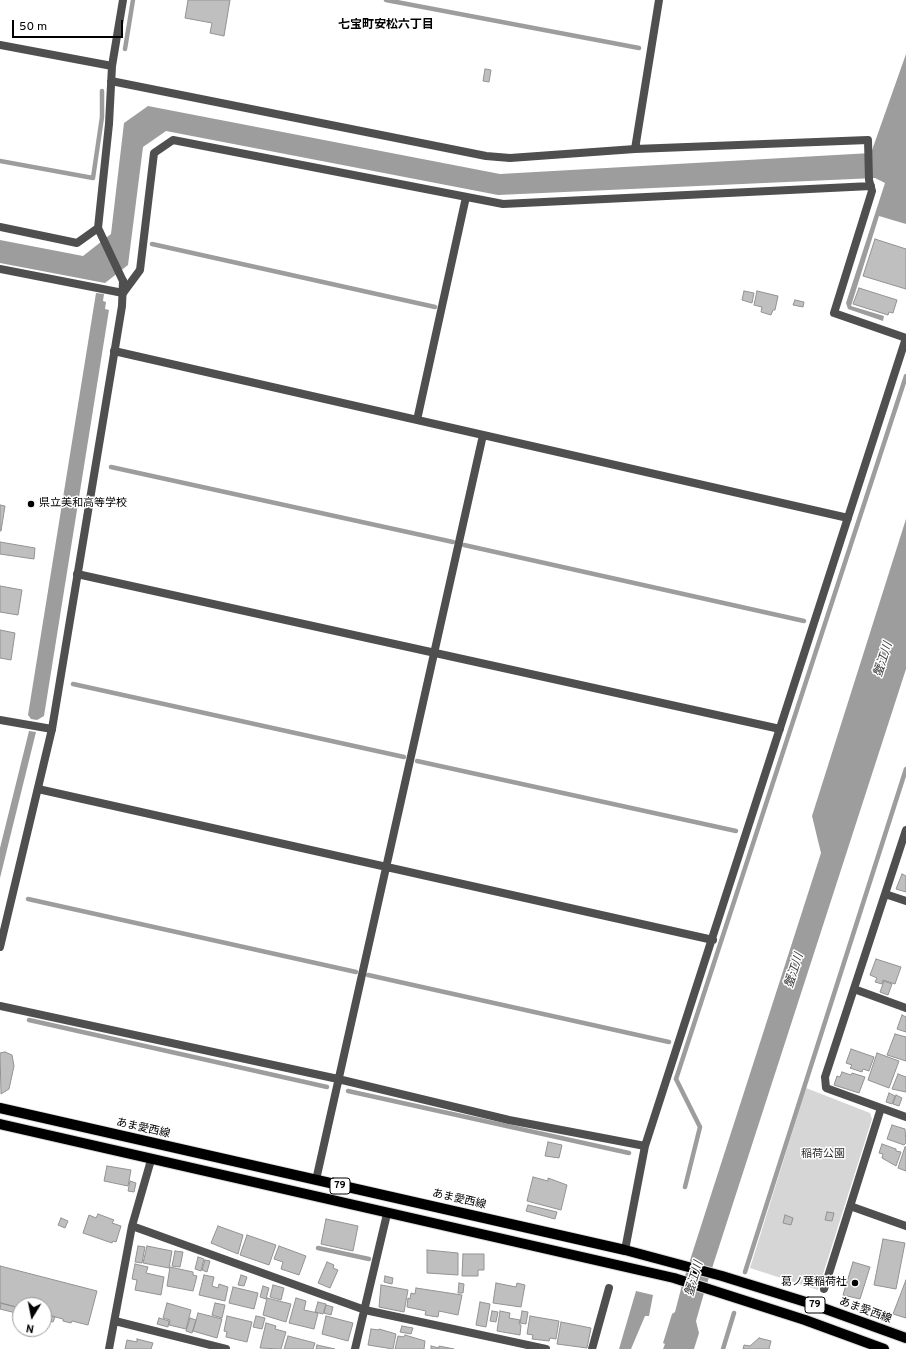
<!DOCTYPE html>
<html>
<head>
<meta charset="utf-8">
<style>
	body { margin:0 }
	#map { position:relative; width:906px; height:1349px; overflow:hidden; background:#fff; font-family:Overpass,sans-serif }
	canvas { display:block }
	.north { position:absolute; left:12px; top:1297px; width:40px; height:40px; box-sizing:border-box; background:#fff; border:1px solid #999; border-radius:50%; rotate:190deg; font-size:11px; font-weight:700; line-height:16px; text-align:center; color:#000 }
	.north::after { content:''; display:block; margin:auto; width:14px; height:18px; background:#000; clip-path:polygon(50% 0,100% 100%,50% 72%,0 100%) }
	.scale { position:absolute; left:12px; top:20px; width:111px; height:18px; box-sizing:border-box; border:2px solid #000; border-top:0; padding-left:5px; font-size:12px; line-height:14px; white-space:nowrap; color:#000; -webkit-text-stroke:3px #fff; paint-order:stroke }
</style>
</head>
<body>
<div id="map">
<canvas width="906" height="1349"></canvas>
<div class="north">N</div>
<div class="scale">50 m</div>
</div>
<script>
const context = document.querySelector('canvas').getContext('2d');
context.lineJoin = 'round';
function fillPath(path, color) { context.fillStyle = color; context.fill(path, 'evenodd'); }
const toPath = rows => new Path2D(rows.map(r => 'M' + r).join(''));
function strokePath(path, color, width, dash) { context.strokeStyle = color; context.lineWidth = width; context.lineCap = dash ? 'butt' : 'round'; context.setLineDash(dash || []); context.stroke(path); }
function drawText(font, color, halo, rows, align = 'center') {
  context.font = font + ' Overpass,"Noto Sans JP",sans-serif'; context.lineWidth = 3; context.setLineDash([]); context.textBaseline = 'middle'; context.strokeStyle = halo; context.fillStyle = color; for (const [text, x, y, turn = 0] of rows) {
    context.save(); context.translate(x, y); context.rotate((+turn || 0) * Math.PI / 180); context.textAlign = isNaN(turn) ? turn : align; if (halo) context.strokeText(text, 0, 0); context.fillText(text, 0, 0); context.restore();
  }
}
const green = toPath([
	[806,1088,870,1113,872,1119,818,1290,750,1268]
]);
const water = toPath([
	[906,54,906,224,879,216,851,306,884,316,883,321,848,309,846,303,885,183,875,178,498,195,166,131,143,147,128,265,105,283,0,263,0,240,83,256,111,234,124,123,148,106,500,174,871,153],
	[96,293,104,294,103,301,106,302,105,309,109,310,44,716,37,720,31,719,28,715],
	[906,519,906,669,704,1293,696,1321,699,1333,694,1349,663,1349,665,1344,663,1343,672,1314,675,1312,682,1285,821,853,812,816],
	[29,731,36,732,0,878,0,848],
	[636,1291,653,1295,649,1316,645,1316,631,1349,619,1349]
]);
const stream = toPath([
	[386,0,639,48],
	[125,49,133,0],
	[0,161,93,178,102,117,102,91],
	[152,244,435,307],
	[111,467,453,542],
	[464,545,804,621],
	[73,684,404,757],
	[417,761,736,831],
	[28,899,356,972],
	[368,975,669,1042],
	[29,1020,327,1087],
	[348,1091,629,1153],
	[685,1187,700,1127,676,1079,906,376],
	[318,1248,369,1259],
	[745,1272,906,769],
	[723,1349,734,1313]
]);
const building = toPath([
	[188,0,230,0,224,36,210,33,212,23,185,18,188,0],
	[485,69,491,70,489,82,483,81,485,69],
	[875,239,906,249,906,289,863,276,875,239],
	[859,288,897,300,893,313,889,312,888,315,853,304,859,288],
	[744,291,754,293,752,303,742,300,744,291],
	[757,291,778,296,775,310,773,310,771,315,761,312,762,307,754,305,757,291],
	[795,300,804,302,803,307,793,305,795,300],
	[0,505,5,506,1,531,0,531,0,505],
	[0,542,35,548,34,559,0,554,0,542],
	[0,586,22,590,18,615,0,612,0,586],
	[0,630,15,633,11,660,0,658,0,630],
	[902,874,906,876,906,892,896,889,902,874],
	[876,959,901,967,895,984,883,980,882,984,875,982,877,978,870,975,876,959],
	[884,981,892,984,888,995,880,992,884,981],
	[902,1015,906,1017,906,1032,897,1029,902,1015],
	[895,1034,906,1037,906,1061,887,1055,895,1034],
	[851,1049,874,1057,869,1071,863,1069,862,1072,850,1068,852,1065,846,1063,851,1049],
	[5,1052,12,1055,14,1066,9,1089,1,1094,0,1053,5,1052],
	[877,1053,899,1061,889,1088,868,1080,877,1053],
	[842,1072,851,1075,852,1073,865,1077,859,1093,834,1085,837,1076,840,1077,842,1072],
	[898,1074,906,1077,906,1092,892,1089,898,1074],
	[889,1093,895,1096,892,1104,886,1102,889,1093],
	[896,1095,902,1098,899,1106,893,1104,896,1095],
	[892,1125,905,1129,906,1143,904,1145,887,1139,892,1125],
	[548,1142,562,1145,559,1158,545,1156,548,1142],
	[882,1144,896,1149,896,1151,901,1152,896,1166,882,1158,883,1154,879,1153,882,1144],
	[905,1147,906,1147,906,1171,898,1168,905,1147],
	[107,1166,131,1170,128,1186,104,1181,107,1166],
	[533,1177,548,1181,548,1178,567,1185,561,1210,527,1201,533,1177],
	[130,1181,136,1183,134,1192,128,1191,130,1181],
	[528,1205,557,1212,555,1219,526,1211,528,1205],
	[827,1212,834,1213,832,1221,825,1220,827,1212],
	[98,1214,114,1220,112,1223,121,1226,116,1242,113,1241,112,1243,83,1233,89,1215,96,1218,98,1214],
	[785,1215,793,1218,791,1225,783,1223,785,1215],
	[61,1218,68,1221,65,1228,58,1225,61,1218],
	[326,1219,358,1226,353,1251,321,1244,326,1219],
	[218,1226,243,1235,238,1254,211,1243,218,1226],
	[247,1235,276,1245,269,1265,240,1255,247,1235],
	[883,1239,905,1243,896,1289,874,1285,883,1239],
	[138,1246,145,1247,142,1263,135,1262,138,1246],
	[147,1246,172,1251,169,1268,143,1263,147,1246],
	[279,1246,306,1256,299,1275,281,1269,283,1262,274,1259,279,1246],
	[427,1250,458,1253,458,1275,427,1273,427,1250],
	[175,1251,183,1252,180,1267,172,1266,175,1251],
	[463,1254,484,1254,484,1270,478,1270,478,1276,462,1276,463,1254],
	[198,1257,204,1259,201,1271,195,1269,198,1257],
	[205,1260,210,1261,207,1272,202,1270,205,1260],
	[327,1262,334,1265,333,1268,338,1270,330,1288,318,1283,327,1262],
	[853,1262,870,1267,860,1299,843,1295,853,1262],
	[135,1264,148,1267,146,1273,164,1277,161,1295,135,1290,137,1280,132,1279,135,1264],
	[0,1266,97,1291,88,1325,72,1321,71,1323,63,1321,63,1319,44,1314,44,1305,20,1305,20,1308,0,1303,0,1266],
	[170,1267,193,1272,193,1275,197,1276,193,1291,167,1286,170,1267],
	[204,1275,214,1277,212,1286,218,1288,219,1284,228,1287,225,1301,199,1295,204,1275],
	[241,1275,247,1277,244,1286,238,1285,241,1275],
	[385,1276,393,1278,392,1284,384,1282,385,1276],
	[906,1280,906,1318,893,1314,906,1280],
	[459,1283,464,1284,463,1293,458,1293,459,1283],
	[496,1283,516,1287,517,1283,525,1285,521,1307,493,1303,496,1283],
	[273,1285,284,1288,281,1300,270,1297,273,1285],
	[381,1285,408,1290,404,1312,379,1307,381,1285],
	[263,1286,269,1288,266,1299,260,1297,263,1286],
	[233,1287,258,1293,254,1309,229,1303,233,1287],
	[416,1288,462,1295,458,1315,439,1311,438,1317,425,1315,426,1311,407,1307,408,1298,410,1299,411,1293,415,1294,416,1288],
	[267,1298,291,1304,286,1322,263,1315,267,1298],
	[296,1298,306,1301,304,1310,318,1313,314,1329,289,1323,296,1298],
	[318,1302,326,1304,323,1314,315,1312,318,1302],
	[480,1302,490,1304,486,1327,476,1325,480,1302],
	[1,1303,20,1308,20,1314,0,1309,1,1303],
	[167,1303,191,1310,186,1329,169,1325,170,1320,163,1318,167,1303],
	[215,1303,225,1305,222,1318,212,1315,215,1303],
	[326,1305,333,1307,331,1315,324,1313,326,1305],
	[492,1311,498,1312,496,1322,490,1321,492,1311],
	[500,1311,510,1313,509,1318,520,1320,519,1324,521,1325,520,1335,497,1331,500,1311],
	[522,1311,528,1312,526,1324,520,1323,522,1311],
	[198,1313,222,1319,217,1338,193,1331,198,1313],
	[44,1314,55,1317,53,1322,44,1320,44,1314],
	[227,1316,252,1322,247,1342,226,1337,227,1332,224,1331,227,1316],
	[256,1316,265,1318,262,1329,253,1327,256,1316],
	[326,1316,353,1323,348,1341,322,1334,326,1316],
	[530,1316,559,1321,556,1339,550,1338,549,1341,532,1339,533,1335,527,1334,530,1316],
	[159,1318,169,1321,168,1327,157,1324,159,1318],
	[190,1318,196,1320,192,1333,186,1331,190,1318],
	[561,1322,591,1328,587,1348,557,1344,561,1322],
	[266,1323,276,1326,275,1329,286,1332,281,1349,260,1348,266,1323],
	[402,1326,413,1328,411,1334,400,1332,402,1326],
	[371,1329,379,1330,379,1329,396,1334,393,1349,368,1345,371,1329],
	[405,1335,425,1341,424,1349,395,1349,398,1336,404,1337,405,1335],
	[288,1336,315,1343,313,1349,284,1349,288,1336],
	[759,1338,771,1341,769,1349,743,1349,744,1345,750,1346,759,1338],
	[137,1339,153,1343,151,1349,125,1349,127,1340,137,1342,137,1339],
	[317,1345,335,1349,316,1349,317,1345],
	[431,1346,439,1348,439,1346,454,1349,431,1349,431,1346]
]);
const minor = toPath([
	[0,45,112,66],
	[111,81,486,156,510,158,635,149,868,140,869,180,872,191,834,313,906,338,645,1146,625,1250],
	[635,149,659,0],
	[0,227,77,243,98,228],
	[0,269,123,293,140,270,154,153,173,140,503,204,871,186],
	[123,281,98,228,109,124,112,66,123,0],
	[114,351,848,518],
	[417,420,466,197],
	[77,574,780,729],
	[0,720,52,729],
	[38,789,713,940],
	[906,830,825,1077,826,1088,906,1117],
	[885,894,906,901],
	[854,989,906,1008],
	[0,1006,338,1079,509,1120,645,1146],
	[316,1180,483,435],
	[850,1206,906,1226],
	[132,1226,365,1310,546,1349],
	[824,1289,881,1108],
	[115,1321,226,1349],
	[109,1349,132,1226,151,1160],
	[355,1349,387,1214],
	[592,1349,609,1288]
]);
const tertiary = toPath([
	[0,947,52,729,122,306,123,281]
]);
const primary = toPath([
	[0,1108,625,1250,722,1276,809,1303,906,1338],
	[0,1124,674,1278,805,1320,884,1349]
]);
const markers = [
	[31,504,4,"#000"],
	[855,1283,4,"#000"]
];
const shields = [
	[340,1186,20],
	[815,1305,20]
];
const shieldNames = [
	["79",340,1186],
	["79",815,1305]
];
const poiNames = [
	["県立美和高等学校",39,504],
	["葛ノ葉稲荷社",847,1283,"right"]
];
const streetNames = [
	["あま愛西線",143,1129,13],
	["あま愛西線",459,1200,13],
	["あま愛西線",865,1311,20]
];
const parkNames = [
	["稲荷公園",823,1155]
];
const neighbourhoodNames = [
	["七宝町安松六丁目",386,26]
];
const waterNames = [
	["蟹江川",884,660,-72],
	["蟹江川",795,971,-72],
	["蟹江川",695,1279,-74]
];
fillPath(green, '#d6d6d6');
fillPath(water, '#9d9d9d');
strokePath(stream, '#9d9d9d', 4.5);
fillPath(building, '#bfbfbf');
strokePath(building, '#939393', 1);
strokePath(primary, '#dbdbdb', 12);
strokePath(minor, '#4f4f4f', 8);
strokePath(tertiary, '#4f4f4f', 8);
strokePath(primary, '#000', 10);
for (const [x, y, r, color] of markers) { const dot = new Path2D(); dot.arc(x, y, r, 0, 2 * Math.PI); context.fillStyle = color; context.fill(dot); strokePath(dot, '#fff', 1.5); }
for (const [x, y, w] of shields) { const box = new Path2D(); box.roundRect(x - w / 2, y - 8, w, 16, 3); context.fillStyle = '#fff'; context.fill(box); strokePath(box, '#000', 1); }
drawText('bold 10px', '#000', null, shieldNames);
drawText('11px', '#000', '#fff', poiNames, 'left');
drawText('11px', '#000', '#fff', streetNames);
drawText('11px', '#2d2d2d', '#fff', parkNames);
drawText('bold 12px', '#000', '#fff', neighbourhoodNames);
drawText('italic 12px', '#3e3e3e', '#fff', waterNames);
</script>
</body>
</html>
